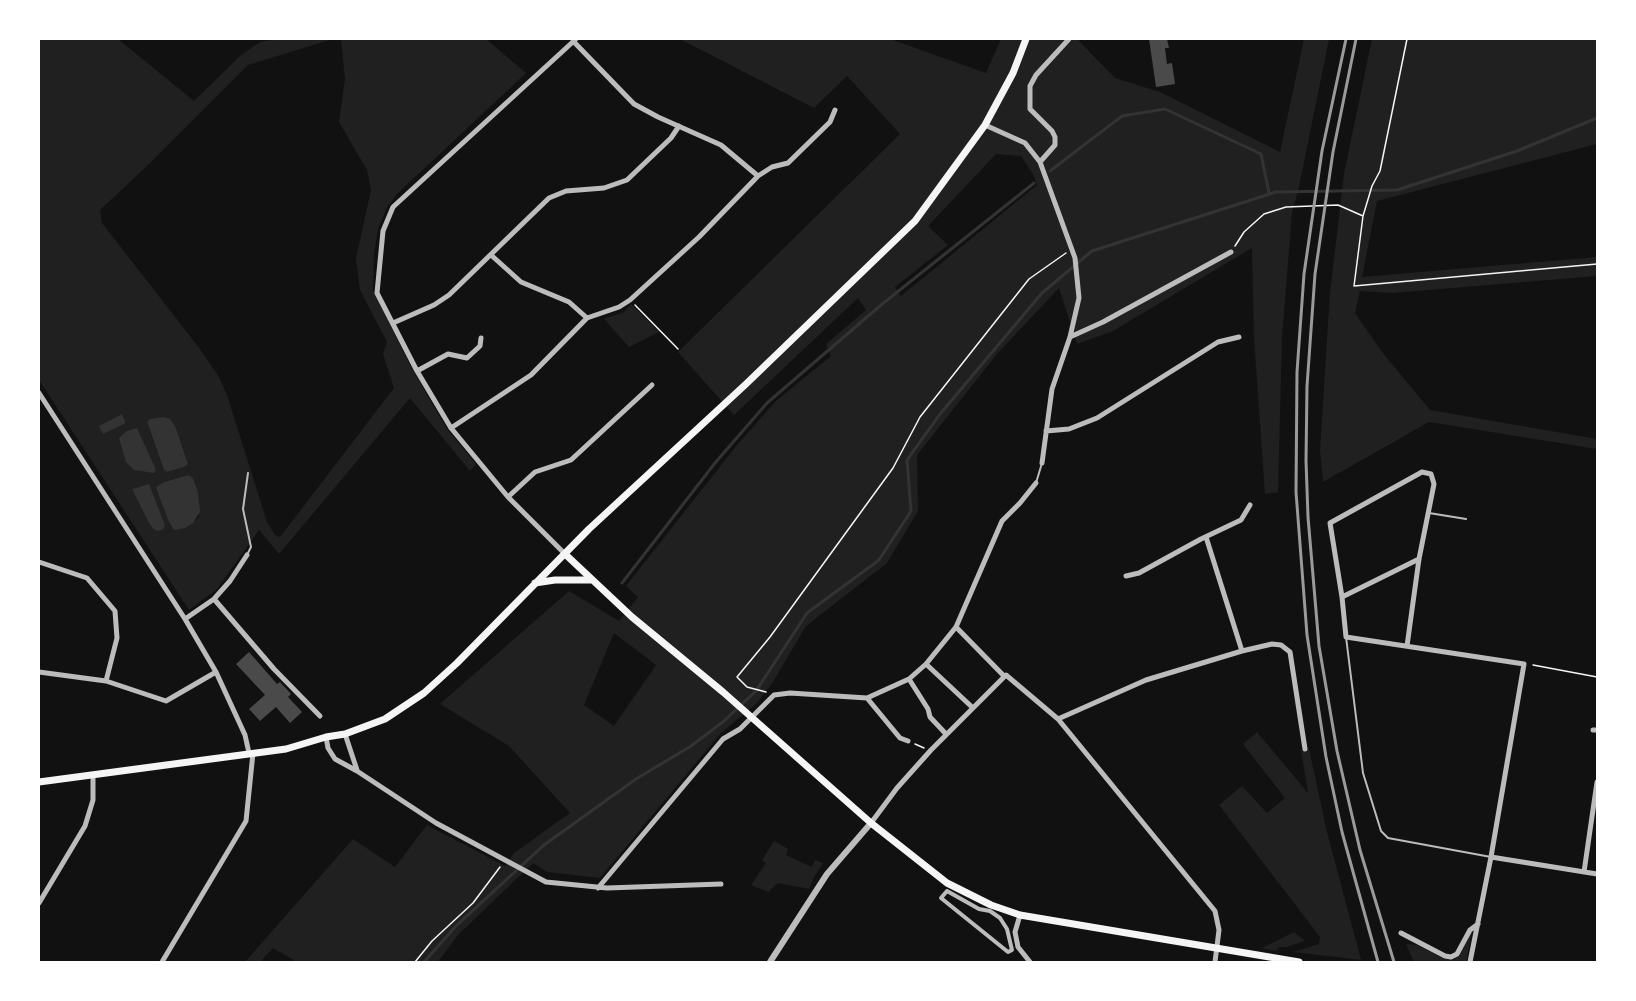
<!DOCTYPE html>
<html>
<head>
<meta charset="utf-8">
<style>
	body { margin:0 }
	#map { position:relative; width:1636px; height:1001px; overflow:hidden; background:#111; font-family:"IBM Plex Sans",sans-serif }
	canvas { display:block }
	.frame { position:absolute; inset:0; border:40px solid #fff; pointer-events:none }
</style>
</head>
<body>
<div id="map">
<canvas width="1636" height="1001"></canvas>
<div class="frame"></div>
</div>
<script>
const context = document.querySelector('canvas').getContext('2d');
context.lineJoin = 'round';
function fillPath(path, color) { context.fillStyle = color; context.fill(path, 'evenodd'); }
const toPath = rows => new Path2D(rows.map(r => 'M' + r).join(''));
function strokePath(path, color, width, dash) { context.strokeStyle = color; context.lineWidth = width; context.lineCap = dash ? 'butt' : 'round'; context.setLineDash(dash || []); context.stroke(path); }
const green = toPath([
	[39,39,118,39,194,101,240,56,260,42,277,39,333,39,248,65,148,165,100,210,102,223,200,349,219,377,227,395,267,522,275,535,280,537,394,388,383,354,387,342,360,290,356,258,371,190,367,170,339,122,345,79,341,39,486,39,526,73,398,193,387,207,378,229,374,254,373,290,412,369,447,429,476,464,470,471,410,398,279,554,259,530,217,589,189,610,39,380],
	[122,414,126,423,103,433,100,426],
	[154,418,176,428,188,464,184,467,167,472,164,470,148,426,147,422],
	[188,475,193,478,198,492,199,517,185,528,156,487,164,482],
	[149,485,165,525,158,531,154,530,133,489],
	[680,39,890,39,986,73,1001,39,1080,39,1079,41,1115,78,1160,92,1280,152,1304,39,1329,39,1299,187,1292,213,1282,337,1278,492,1265,494,1254,338,1252,248,1113,331,1077,344,1059,288,997,354,917,455,918,511,887,563,806,626,773,682,757,703,721,733,600,878,548,872,533,863,458,935,438,962,297,962,273,948,260,962,245,962,353,839,395,867,427,825,505,866,514,853,570,813,509,746,440,704,569,591,619,621,638,597,626,586,737,445,776,401,831,356,826,344,866,310,858,298,734,415,678,352,900,134,847,76,814,108],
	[996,154,1021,156,1033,174,1037,185,901,296,895,287,948,245,928,226],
	[614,633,656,665,614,726,584,705],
	[1372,39,1597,39,1597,144,1377,201,1362,277,1597,257,1597,276,1392,293,1360,291,1355,313,1382,352,1430,410,1597,439,1597,449,1429,422,1323,482,1320,450,1330,293,1344,174],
	[631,304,659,332,629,347,604,319,624,312],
	[1257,732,1308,793,1301,750,1309,749,1327,832,1361,960,1294,952,1319,944,1320,937,1219,805,1242,786,1267,813,1285,798,1243,744],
	[774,841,788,849,786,855,812,867,815,860,823,863,813,879,809,889,778,883,768,892,751,885,766,863,762,860],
	[1294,932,1305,941,1286,947,1279,947,1276,951,1262,948],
	[1472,932,1466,962,1414,962,1406,944,1417,945,1444,959,1453,960,1459,956]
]);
const water = toPath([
	[122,414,126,423,103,434,99,426],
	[163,417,170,419,176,428,188,464,184,467,167,472,164,470,147,422,150,419],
	[137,428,156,470,154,473,134,470,126,462,119,438,127,431],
	[188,475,193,478,198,492,200,512,193,523,185,528,174,530,168,520,156,487,164,482],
	[149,484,165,525,163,529,158,531,154,530,149,523,132,489]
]);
const stream = toPath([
	[1050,171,1122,116,1165,109,1261,154,1269,193],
	[622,583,715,463,767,403,881,305,1034,183],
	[424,962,456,926,544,845,636,779,691,746,724,721,756,691,807,613,879,560,911,511,907,460,940,414,1042,293,1092,251,1276,192,1397,190,1517,151,1597,118]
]);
const building = toPath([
	[1149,39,1167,39,1169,48,1165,48,1167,64,1172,63,1175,84,1156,87],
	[249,652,277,684,280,682,291,694,288,697,302,712,290,723,276,707,260,721,249,709,265,695,236,664]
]);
const path = toPath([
	[1407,39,1380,171,1372,186,1363,216,1354,286,1597,264],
	[1235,246,1244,232,1264,214,1286,207,1338,205,1363,216],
	[635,305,678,349],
	[1533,665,1597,677],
	[766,692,747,687,737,677,770,637,893,468,920,417,1029,279,1066,253],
	[915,744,924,748],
	[415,962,432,941,473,903,500,867]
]);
const service = toPath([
	[1036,483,1042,463],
	[1429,513,1466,519],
	[247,555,251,547,243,509,248,473],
	[1346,637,1363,773,1381,831,1388,838,1491,857]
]);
const pedestrian = toPath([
	[947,891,979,909,990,911,1000,918,1007,929,1012,950,1008,952,941,898,947,891]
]);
const minor = toPath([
	[573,41,634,104,658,117,721,145,758,176],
	[985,125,1025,143,1040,162,1075,258,1079,298,1070,337,1052,389,1042,463],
	[1040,162,1055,145,1055,137,1052,131,1030,109,1030,86,1036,75,1069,39],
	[491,255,521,282,569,302,587,318],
	[393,323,434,305,449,295,549,198,566,191,604,188,627,180,671,138,679,126],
	[1070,337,1103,322,1231,252],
	[417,371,448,354,467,358,480,346,481,338],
	[39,393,185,619,216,672,245,735,249,753],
	[451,428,531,375,587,318,619,307,630,300,699,237,758,176,772,167,788,163,830,122,835,110],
	[1046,431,1069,429,1097,418,1218,342,1239,337],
	[508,497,535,472,571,460,652,385],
	[1206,537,1242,651],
	[565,554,508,497,451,428,417,371,377,293,383,231,393,207,576,39],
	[39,562,87,578,115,611,117,638,106,681],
	[1126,576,1139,573,1201,539,1241,520,1250,505],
	[1342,597,1419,559],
	[214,599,274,669,320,716],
	[185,619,214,599,230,581,247,555],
	[956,627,1004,676],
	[1407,646,1419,559,1434,484,1431,474,1422,472,1330,523,1342,597,1346,637,1524,664,1491,857,1470,962],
	[926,664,973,708],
	[39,672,106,681,166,701,216,672],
	[909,679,928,709,930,717,946,734],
	[867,698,900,738,908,741],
	[1058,719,1146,680,1242,651,1272,644,1281,645,1290,652,1305,749],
	[1593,730,1597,730],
	[345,734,357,770],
	[326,737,328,748,335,759,357,771,436,823,546,882,607,888,721,884],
	[871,823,897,788,931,750,1006,675,1058,719,1215,911,1219,930,1215,962],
	[1491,857,1597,874],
	[1584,872,1597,782],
	[598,888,723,739,740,729,774,695,790,693,867,698,909,679,926,664,956,627,1002,521,1020,503,1036,483],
	[39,903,85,826,93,800,93,775],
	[1020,915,1015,932,1018,947,1030,962],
	[1401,933,1445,956,1451,957,1457,954,1470,930,1478,924],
	[162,962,246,821,253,753]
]);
const tertiary = toPath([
	[770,962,827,874,871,823]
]);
const secondary = toPath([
	[565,554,632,617,723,692,871,823,947,883,991,905,1020,915,1299,962],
	[535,583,555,580,592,580],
	[39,782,286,749,326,737,345,734,385,719,424,693,457,663,589,529,746,384,915,221,985,125,1013,73,1026,39]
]);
const rail = toPath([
	[1346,39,1322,151,1304,274,1297,372,1296,492,1307,635,1326,757,1342,832,1378,962],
	[1356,39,1333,152,1315,274,1307,386,1306,461,1308,517,1319,646,1337,751,1360,850,1394,962]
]);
fillPath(green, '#202020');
fillPath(water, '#333');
strokePath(stream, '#333', 3);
fillPath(building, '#4a4a4a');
strokePath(path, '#f5f5f5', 1.5);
strokePath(service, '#bcbcbc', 2);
strokePath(pedestrian, '#bcbcbc', 4);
strokePath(minor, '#bcbcbc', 5);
strokePath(tertiary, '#bcbcbc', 6);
strokePath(secondary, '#f5f5f5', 7);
strokePath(rail, '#9a9a9a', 3);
</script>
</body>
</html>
